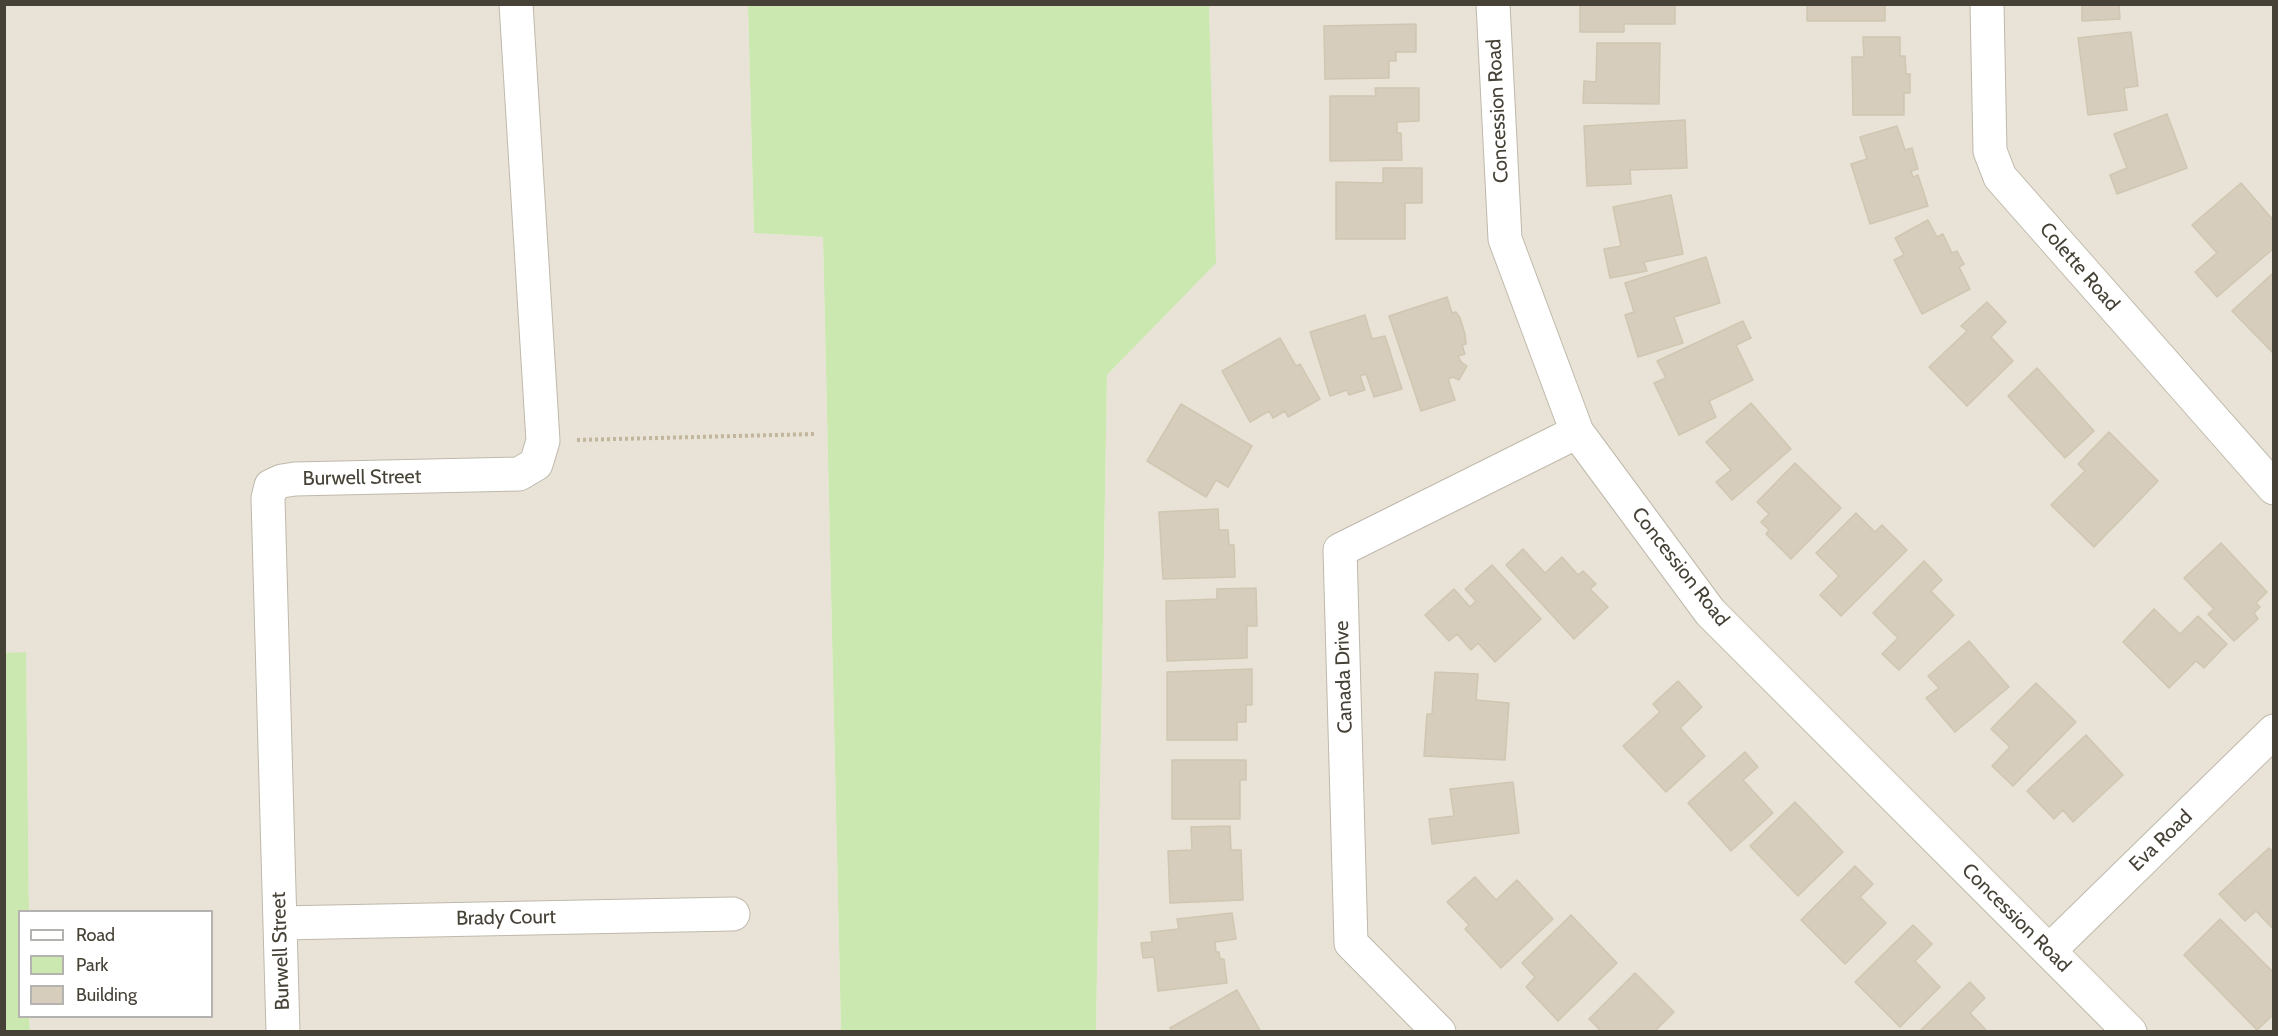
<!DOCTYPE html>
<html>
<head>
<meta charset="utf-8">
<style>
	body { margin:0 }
	#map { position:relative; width:2278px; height:1036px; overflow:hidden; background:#f4f1e8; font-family:Cabin,sans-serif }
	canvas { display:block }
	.frame { position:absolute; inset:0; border:6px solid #474237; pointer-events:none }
	.legend { position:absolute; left:18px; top:910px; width:195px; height:108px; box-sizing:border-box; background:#fff; border:2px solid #b5b3af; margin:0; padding:8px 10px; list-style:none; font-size:18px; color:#474237 }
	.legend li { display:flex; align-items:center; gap:12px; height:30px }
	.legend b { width:30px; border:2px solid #b5b3af }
</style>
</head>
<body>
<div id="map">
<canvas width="2278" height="1036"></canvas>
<div class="frame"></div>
<ul class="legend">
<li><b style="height:8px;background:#fff"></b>Road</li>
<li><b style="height:16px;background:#cce8b1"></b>Park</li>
<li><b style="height:16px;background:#d6cdbd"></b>Building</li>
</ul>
</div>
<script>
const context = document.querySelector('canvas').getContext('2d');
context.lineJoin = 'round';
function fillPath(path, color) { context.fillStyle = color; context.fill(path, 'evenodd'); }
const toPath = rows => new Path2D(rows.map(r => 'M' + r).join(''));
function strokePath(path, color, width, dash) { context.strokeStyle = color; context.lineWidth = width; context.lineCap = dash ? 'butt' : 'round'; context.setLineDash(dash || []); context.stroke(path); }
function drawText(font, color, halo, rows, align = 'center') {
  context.font = font + ' Cabin,sans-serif'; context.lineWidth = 6; context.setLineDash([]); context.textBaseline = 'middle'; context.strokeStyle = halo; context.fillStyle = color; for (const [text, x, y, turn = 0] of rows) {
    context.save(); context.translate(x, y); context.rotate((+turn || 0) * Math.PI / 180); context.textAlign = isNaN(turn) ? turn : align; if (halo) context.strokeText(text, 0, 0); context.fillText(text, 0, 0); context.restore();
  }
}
const residential = toPath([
	[4,5,748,5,754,233,823,237,841,1031,30,1031,29,1017,212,1016,212,912,29,911,26,653,4,653],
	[1209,5,2273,5,2273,1031,1096,1032,1107,375,1215,263]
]);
const green = toPath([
	[748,5,1209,5,1216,263,1107,375,1096,1031,841,1031,823,237,754,233],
	[26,652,29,911,20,912,20,1016,29,1017,30,1031,5,1031,5,653]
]);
const building = toPath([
	[1580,4,1675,4,1675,24,1624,24,1624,32,1580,32,1580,4],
	[1807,4,1885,4,1885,21,1807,21,1807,4],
	[2082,4,2119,4,2120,19,2082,21,2082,4],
	[1416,24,1416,52,1396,52,1396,61,1389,61,1389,78,1325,79,1324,26,1416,24],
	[2131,32,2138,86,2124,88,2127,110,2088,115,2078,38,2131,32],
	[1863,37,1900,37,1900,56,1905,56,1906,74,1910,74,1910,93,1904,93,1904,115,1853,115,1852,57,1864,57,1863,37],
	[1597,43,1660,43,1659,104,1583,103,1584,81,1596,82,1597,43],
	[1375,88,1419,88,1419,121,1397,122,1397,133,1401,133,1402,160,1330,161,1330,96,1376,96,1375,88],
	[2167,114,2187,168,2117,194,2110,175,2127,168,2114,134,2167,114],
	[1685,120,1687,168,1630,170,1631,184,1587,186,1584,126,1685,120],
	[1897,126,1905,150,1912,148,1918,169,1911,171,1913,177,1918,175,1928,206,1870,224,1851,164,1867,159,1860,137,1897,126],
	[1383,168,1422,168,1422,203,1405,203,1405,239,1336,239,1336,182,1383,183,1383,168],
	[2241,183,2274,221,2274,248,2217,297,2195,272,2217,253,2192,225,2241,183],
	[1671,195,1683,254,1644,262,1647,271,1610,278,1604,249,1621,246,1613,207,1671,195],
	[1928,220,1937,237,1943,234,1952,253,1957,251,1964,264,1959,267,1970,289,1922,314,1894,260,1904,255,1895,238,1928,220],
	[1706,257,1720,303,1674,317,1683,343,1638,357,1625,315,1634,312,1625,283,1706,257],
	[2272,274,2274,276,2274,354,2232,311,2272,274],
	[1447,297,1452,313,1456,312,1460,318,1465,334,1466,344,1462,345,1465,354,1458,356,1461,362,1467,366,1459,380,1453,377,1448,379,1455,400,1421,411,1389,316,1447,297],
	[1987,302,2006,322,1991,337,2013,361,1967,406,1929,367,1967,331,1961,326,1987,302],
	[1365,315,1372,339,1385,336,1402,389,1374,397,1366,374,1360,376,1365,390,1349,395,1347,390,1330,396,1310,332,1365,315],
	[1743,321,1751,338,1736,345,1753,380,1709,401,1716,417,1679,435,1654,383,1666,378,1657,361,1743,321],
	[1280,338,1296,366,1300,364,1320,399,1288,417,1285,411,1273,418,1269,411,1250,422,1222,371,1280,338],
	[2037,368,2094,431,2065,458,2008,396,2037,368],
	[1751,403,1791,449,1732,500,1716,482,1731,470,1706,442,1751,403],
	[1181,404,1252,446,1228,487,1216,480,1206,497,1147,461,1181,404],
	[2109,432,2158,481,2094,547,2051,505,2085,471,2078,464,2109,432],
	[1795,463,1841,508,1791,559,1766,534,1769,530,1761,522,1769,514,1757,502,1795,463],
	[1218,509,1219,530,1228,530,1229,545,1234,545,1235,577,1163,579,1159,512,1218,509],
	[1856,513,1875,532,1882,525,1907,550,1841,616,1820,595,1839,576,1816,553,1856,513],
	[2221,543,2267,592,2256,603,2260,607,2254,613,2258,619,2234,641,2208,614,2214,609,2184,578,2221,543],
	[1523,549,1545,573,1562,557,1578,575,1583,571,1596,584,1590,589,1608,607,1574,639,1506,565,1523,549],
	[1924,561,1942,580,1931,591,1954,615,1899,670,1882,654,1898,638,1873,613,1924,561],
	[1492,565,1541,619,1495,662,1478,643,1471,650,1457,634,1449,641,1425,615,1454,589,1470,607,1476,601,1465,589,1492,565],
	[1256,588,1257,626,1247,626,1247,658,1167,661,1166,601,1217,599,1217,589,1256,588],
	[2154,609,2180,634,2198,616,2227,644,2204,668,2196,661,2169,688,2123,642,2154,609],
	[1969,641,2009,687,1955,732,1926,698,1939,688,1928,676,1969,641],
	[1252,669,1252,705,1246,705,1246,722,1237,722,1237,740,1167,740,1167,672,1252,669],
	[1435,672,1478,674,1476,700,1509,703,1505,760,1424,756,1427,714,1432,714,1435,672],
	[1678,681,1702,707,1680,728,1705,756,1666,792,1623,746,1660,712,1653,704,1678,681],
	[2036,683,2076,722,2013,786,1992,766,2010,747,1991,729,2036,683],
	[2086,735,2123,775,2073,822,2063,810,2054,819,2027,791,2086,735],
	[1745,752,1758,767,1743,780,1773,813,1731,851,1688,803,1745,752],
	[1172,760,1246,760,1246,780,1240,780,1240,819,1172,819,1172,760],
	[1513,782,1519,833,1432,844,1429,819,1454,816,1450,789,1513,782],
	[1795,802,1843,852,1798,896,1750,846,1795,802],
	[1230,826,1231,850,1241,850,1243,900,1170,903,1168,851,1192,850,1191,827,1230,826],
	[2269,848,2274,853,2274,930,2256,911,2245,921,2219,894,2269,848],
	[1855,866,1873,884,1860,897,1886,923,1845,964,1801,920,1855,866],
	[1475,877,1496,900,1517,880,1553,919,1501,968,1465,929,1469,925,1447,902,1475,877],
	[1232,913,1236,939,1215,942,1216,952,1219,952,1220,959,1224,959,1227,983,1158,991,1154,957,1143,958,1141,943,1152,942,1151,932,1179,929,1177,919,1232,913],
	[1571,915,1617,963,1558,1021,1526,987,1535,977,1522,963,1571,915],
	[2220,919,2274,973,2274,1014,2257,1030,2184,955,2220,919],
	[1913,925,1932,944,1915,961,1940,987,1900,1027,1855,982,1913,925],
	[1635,973,1674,1012,1654,1032,1602,1032,1589,1019,1635,973],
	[1970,982,1985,998,1970,1013,1988,1032,1919,1032,1970,982],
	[1237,990,1261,1032,1172,1032,1170,1028,1237,990]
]);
const path = toPath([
	[577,440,815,434]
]);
const street = toPath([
	[1493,4,1505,239,1577,432,1710,612,2130,1032],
	[1987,4,1990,151,2000,177,2274,488],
	[280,923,733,914],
	[2049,951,2274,731],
	[283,1032,268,498,271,486,282,481,295,479,519,474,536,464,543,441,516,4],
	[1439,1032,1351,943,1340,550,1577,432]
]);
const streetNames = [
	["Concession Road",1498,111,-93],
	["Colette Road",2079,267,49],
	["Burwell Street",362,478,-1],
	["Concession Road",1680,567,52],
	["Canada Drive",1344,677,-92],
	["Eva Road",2161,841,-44],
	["Brady Court",506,918,-1],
	["Concession Road",2016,918,45],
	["Burwell Street",281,951,-92]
];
fillPath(residential, '#e8e3d6');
fillPath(green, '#cce8b1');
fillPath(building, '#d6cdbd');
strokePath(building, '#d0c6b1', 1.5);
strokePath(street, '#bfb9ab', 35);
strokePath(path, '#c1b69c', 4, [3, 3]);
strokePath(street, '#fff', 33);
drawText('20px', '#474237', '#fff', streetNames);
</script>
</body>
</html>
